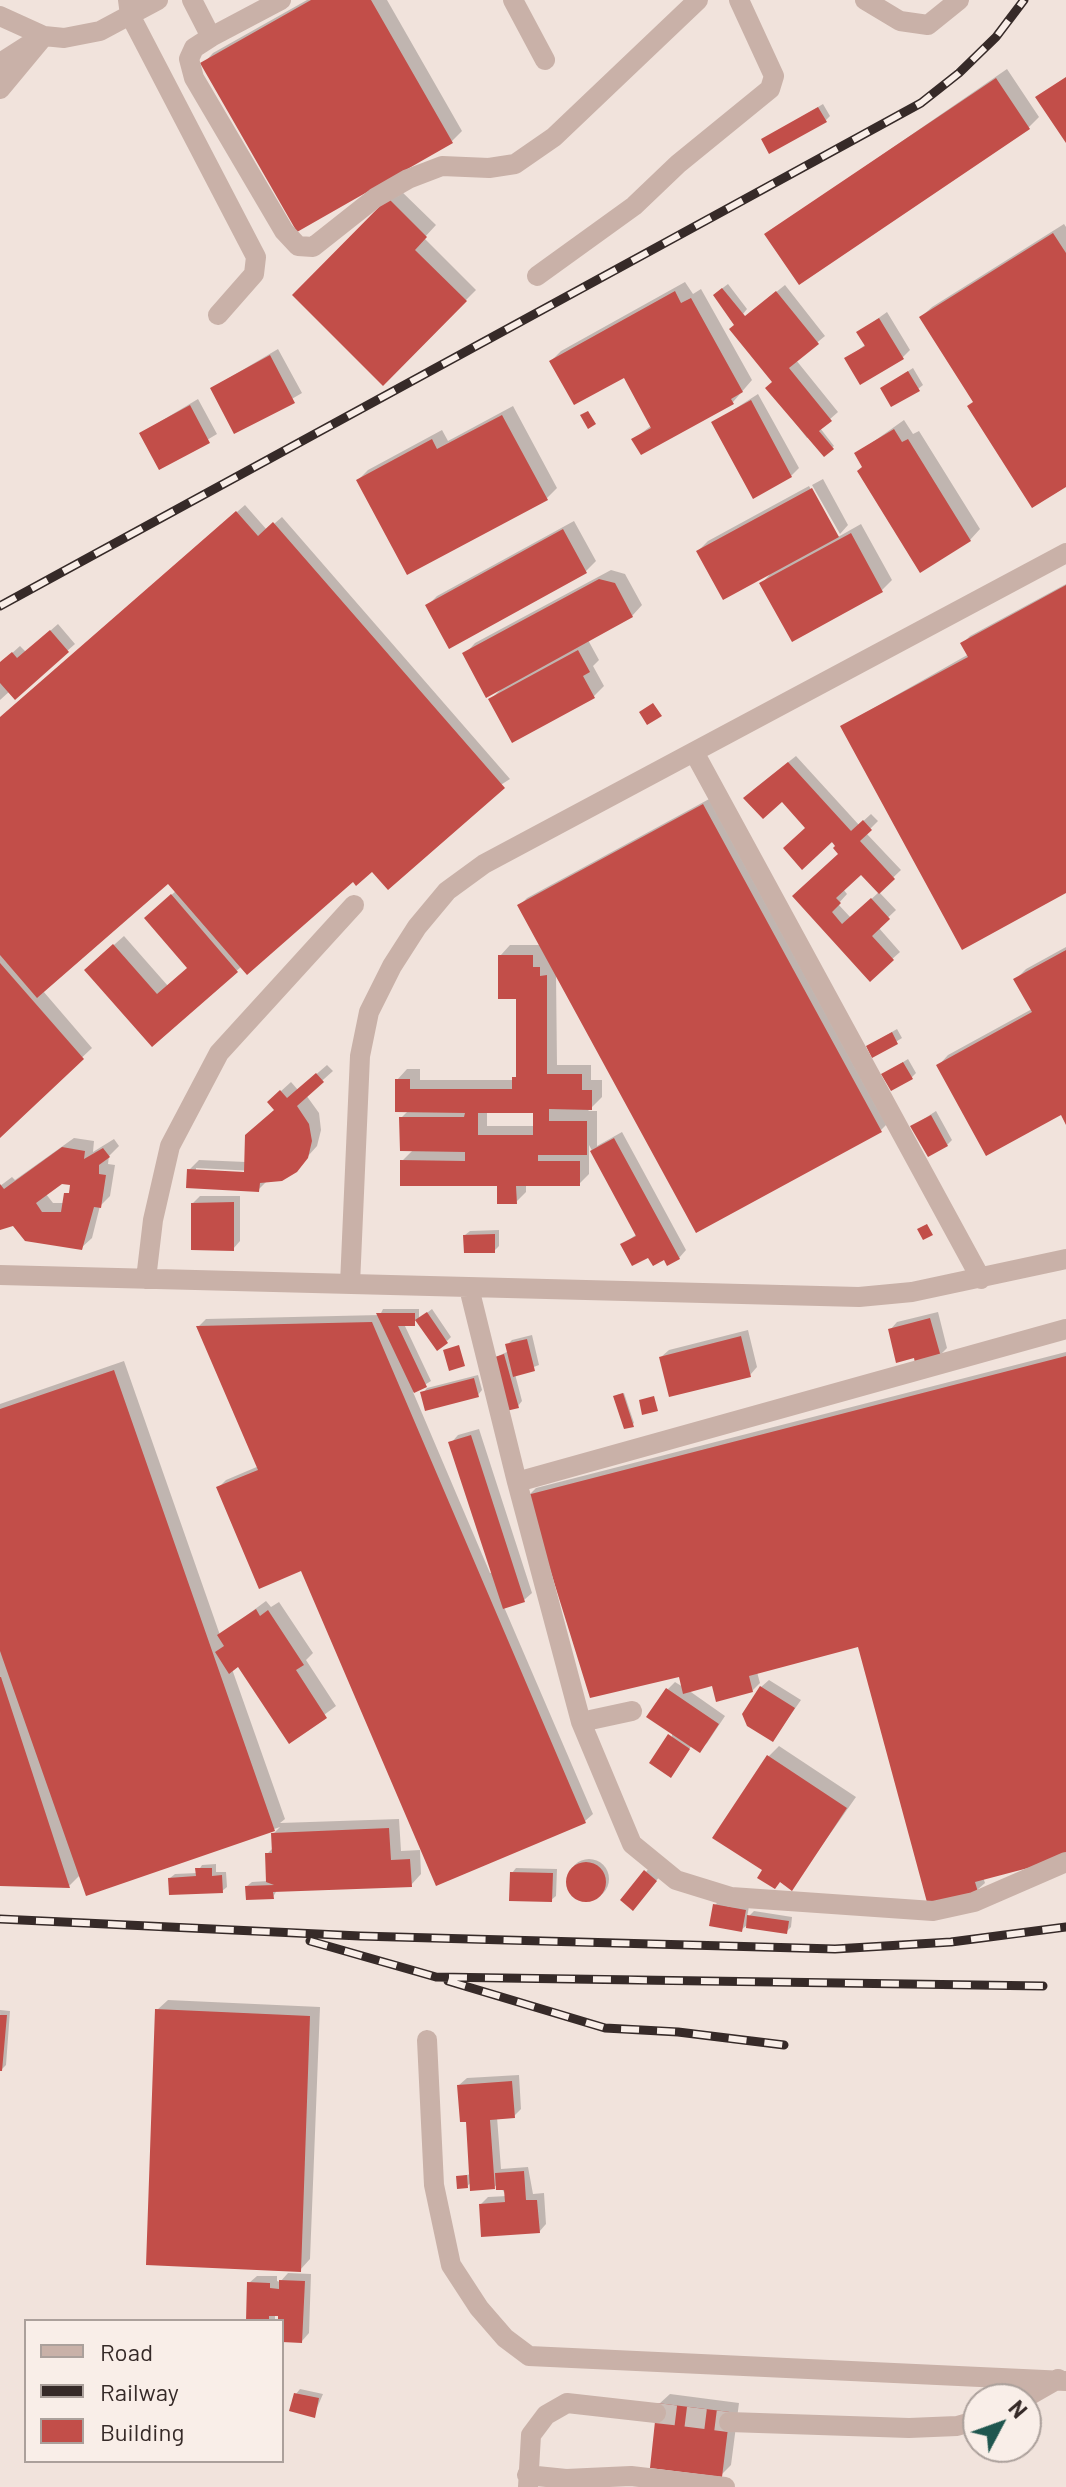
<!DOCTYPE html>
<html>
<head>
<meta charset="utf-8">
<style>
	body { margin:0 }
	#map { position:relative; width:1066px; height:2487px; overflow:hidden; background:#f1e3dc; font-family:Barlow,sans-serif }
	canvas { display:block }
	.legend { position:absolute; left:24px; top:2319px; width:260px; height:144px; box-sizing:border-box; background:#f9eee8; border:2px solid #aba09b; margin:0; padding:10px 14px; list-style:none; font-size:24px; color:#362a28 }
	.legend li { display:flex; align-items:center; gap:16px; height:40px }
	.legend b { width:40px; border:2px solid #aba09b }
	.north { position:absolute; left:962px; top:2383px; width:80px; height:80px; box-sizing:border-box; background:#f9eee8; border:2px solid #aba09b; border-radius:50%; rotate:49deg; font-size:22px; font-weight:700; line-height:32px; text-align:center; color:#362a28 }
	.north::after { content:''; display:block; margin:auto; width:28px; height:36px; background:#1f564f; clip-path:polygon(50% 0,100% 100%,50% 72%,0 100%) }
</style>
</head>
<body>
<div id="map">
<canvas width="1066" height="2487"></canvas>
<ul class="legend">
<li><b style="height:10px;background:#c9b1a8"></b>Road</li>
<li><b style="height:10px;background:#362a28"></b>Railway</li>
<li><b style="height:22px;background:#c24e49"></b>Building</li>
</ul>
<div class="north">N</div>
</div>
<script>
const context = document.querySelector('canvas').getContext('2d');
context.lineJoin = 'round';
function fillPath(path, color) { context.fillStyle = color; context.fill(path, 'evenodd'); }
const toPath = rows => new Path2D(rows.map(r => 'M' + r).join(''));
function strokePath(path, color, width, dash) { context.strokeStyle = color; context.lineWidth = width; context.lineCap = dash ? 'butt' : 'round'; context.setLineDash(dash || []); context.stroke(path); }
const shadow = toPath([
	[307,0,387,0,462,131,452,141,203,64,213,53],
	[1007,69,1039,117,1029,127,767,234],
	[823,104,830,116,825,121,763,140],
	[399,189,436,225,424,238,476,290,383,383,294,295],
	[1064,224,1066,227,1066,485,921,317,932,307],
	[685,282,693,294,701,289,752,380,733,402,642,452,634,439,652,425,624,375,551,361,561,351],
	[728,284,747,309,743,314,720,290],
	[785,285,825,336,796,360,838,412,820,428,834,446,824,454,812,439,820,431,807,438,768,388,774,382,740,321],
	[887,312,910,350,902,358,847,359,866,344,859,332],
	[278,349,302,393,235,432,212,388],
	[913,368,923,385,918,389,882,388],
	[758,394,799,468,791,476,713,423],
	[198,399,217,434,160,468,141,433],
	[513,406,557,488,547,498,358,480,368,470,442,430,448,441],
	[904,420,913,434,919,431,980,529,970,540,864,466,856,454],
	[823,479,848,525,840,534,812,485],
	[809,486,838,537,861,524,892,580,882,590,762,583,772,572,698,551,708,541],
	[245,505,267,530,282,517,510,779,353,879,242,966,152,1044,97,960,124,936,168,986,189,967,156,908,176,891,168,882,43,991,92,1048,0,1135,0,718],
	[574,521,596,561,586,571,427,606,437,596],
	[611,570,625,574,642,605,632,616,588,640,599,660,593,666,604,686,594,696,490,700,501,689,465,654,475,643],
	[1066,584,1066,891,842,726,969,654,963,643,970,636],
	[58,624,75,644,15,697,10,691,0,700,0,664,20,646,26,652],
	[796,756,859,825,871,814,878,821,866,833,901,870,879,891,861,872,843,889,847,894,838,904,851,918,879,892,896,910,878,927,900,952,870,979,795,896,841,853,838,846,807,828,782,800,753,790],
	[711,798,888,1123,881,1130,556,973,557,1065,591,1065,591,1080,602,1080,602,1097,588,1111,597,1111,597,1146,622,1132,686,1250,679,1258,665,1258,622,1245,637,1234,589,1145,589,1174,579,1184,526,1184,526,1192,516,1202,499,1184,402,1161,414,1149,401,1118,409,1110,397,1080,407,1069,420,1069,420,1080,514,1080,518,1074,518,997,500,956,510,945,541,945,520,905,527,898],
	[487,1111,535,1111,535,1126,487,1126],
	[1066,947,1066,1121,1061,1113,938,1066,948,1055,1032,1009,1016,979,1026,969],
	[897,1029,902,1038,873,1056,868,1046],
	[908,1059,916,1073,911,1078,884,1074],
	[327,1065,333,1071,306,1095,319,1113,321,1130,317,1146,300,1165,267,1181,258,1190,189,1170,199,1160,246,1162,283,1105,280,1092,291,1082,298,1090],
	[196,1168,254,1171,254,1175,196,1172],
	[936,1111,952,1140,947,1145,913,1126],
	[74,1138,94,1141,93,1152,114,1139,119,1146,109,1156,108,1164,115,1165,110,1196,100,1206,92,1238,81,1248,14,1223,0,1228,0,1186,12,1177,15,1180],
	[61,1182,72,1184,71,1188,65,1203,53,1203,46,1194],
	[200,1196,240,1196,240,1241,233,1249,193,1203],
	[499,1230,499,1246,494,1251,465,1235,470,1231],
	[383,1309,419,1309,419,1319,432,1309,451,1337,447,1341,418,1320,404,1324,431,1381,413,1392,490,1573,493,1572,451,1443,458,1435,479,1429,532,1593,524,1600,504,1607,593,1814,585,1821,302,1568,218,1488,226,1480,259,1466,199,1326,206,1319,380,1315],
	[938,1312,947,1348,940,1355,915,1356,890,1330,897,1322],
	[748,1330,757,1367,750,1375,661,1357,669,1350],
	[532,1335,539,1365,515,1374,522,1401,518,1406,494,1358,509,1351,507,1345,512,1340],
	[1066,1352,1066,1856,983,1877,985,1883,977,1890,860,1645,757,1672,760,1683,752,1691,713,1683,688,1690,725,1716,707,1743,699,1750,692,1745,675,1770,668,1689,675,1682,683,1687,680,1675,529,1495,536,1488],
	[124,1361,220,1635,266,1601,271,1607,279,1602,313,1653,306,1660,336,1706,289,1741,239,1664,232,1669,285,1819,280,1823,399,1819,401,1851,420,1850,421,1874,411,1885,277,1890,273,1897,247,1886,252,1882,268,1881,267,1854,274,1847,273,1834,280,1827,87,1894,81,1874,69,1886,0,1884,0,1404],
	[478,1375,482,1390,478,1395,423,1393,427,1388],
	[624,1393,634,1423,632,1425,617,1395],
	[769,1680,801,1700,773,1740,761,1687],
	[779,1746,856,1797,792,1888,765,1870,769,1756],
	'569 1879a20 20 0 1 1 40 0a20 20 0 1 1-40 0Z',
	[216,1864,216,1872,226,1872,227,1887,222,1891,170,1878,175,1874,197,1873,202,1865],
	[650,1867,660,1876,638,1904,646,1872],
	[516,1868,557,1869,556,1896,551,1900,512,1873],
	[720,1900,749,1906,747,1918,754,1911,792,1917,791,1927,787,1931,746,1926,741,1930,715,1905],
	[168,2000,320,2007,310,2259,300,2270,157,2010],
	[0,2010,10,2011,6,2065,1,2070],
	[519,2075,521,2109,514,2116,497,2117,501,2169,528,2167,533,2194,544,2193,546,2224,539,2232,481,2204,488,2197,507,2196,498,2184,494,2187,472,2182,467,2186,458,2177,471,2174,467,2120,459,2085,467,2078],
	[288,2273,311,2274,309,2333,302,2341,282,2340,280,2314,275,2314,275,2321,248,2321,249,2283,257,2276,277,2276,277,2281,280,2282],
	[300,2389,323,2394,314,2415,296,2394],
	[670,2394,739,2403,731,2465,721,2475,659,2404]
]);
const building = toPath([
	[311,0,371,0,453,143,297,232,200,63],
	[1066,77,1066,143,1035,97],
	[996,78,1030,129,799,285,764,234],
	[818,107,827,122,769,154,761,139],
	[388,198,427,237,415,250,467,301,383,386,292,295],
	[1053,233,1066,253,1066,487,1032,508,967,406,973,402,919,317],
	[722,288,745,316,776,291,819,344,789,368,832,421,819,431,834,449,824,457,765,388,772,382,729,329,734,325,713,295],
	[675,291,681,303,691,298,743,392,731,399,734,404,641,455,631,439,651,428,624,378,574,405,549,361],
	[879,318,904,359,860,385,844,358,865,346,856,332],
	[270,355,295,403,234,434,210,388],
	[908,371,920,391,891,407,880,388],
	[751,400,792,477,753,499,711,422],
	[190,405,210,443,159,470,139,433],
	[588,411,596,424,588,429,580,415],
	[502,415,548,500,407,575,356,480,432,439,437,449],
	[894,429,902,442,908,439,971,541,920,573,857,471,862,467,854,453],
	[812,488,839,537,723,600,696,551],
	[236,511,258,536,273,522,505,788,388,890,372,872,356,886,353,882,247,975,168,884,37,998,0,955,0,717],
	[563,529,587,573,449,649,425,605],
	[851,533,883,592,792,642,759,583],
	[599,579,615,583,633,617,486,698,462,653],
	[1066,585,1066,893,962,950,840,726,968,657,960,643],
	[50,630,69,652,15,700,0,683,0,662,12,652,17,658],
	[578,650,590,672,583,676,595,698,512,743,488,699],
	[653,703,662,716,647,725,639,712],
	[788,762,851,831,863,820,872,830,860,841,895,879,879,894,861,875,836,898,841,903,832,912,842,924,871,898,890,919,872,936,894,960,870,982,792,896,838,854,833,848,835,846,832,842,802,870,783,848,805,828,782,802,763,819,743,798],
	[703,804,882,1132,696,1233,517,905],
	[171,894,238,972,152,1047,84,970,113,944,157,994,187,968,144,918],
	[1066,950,1066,1125,1061,1115,986,1156,936,1065,1032,1012,1013,979],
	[498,955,533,955,533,967,540,967,540,976,547,975,547,1074,582,1074,582,1090,592,1090,592,1110,549,1109,549,1121,587,1121,587,1155,538,1155,538,1161,580,1161,580,1186,516,1186,517,1204,497,1204,497,1186,400,1186,400,1160,465,1161,465,1152,400,1151,399,1117,464,1117,465,1113,395,1112,395,1079,410,1079,410,1089,512,1089,512,1077,516,1077,516,999,498,999],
	[478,1113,533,1113,533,1135,478,1135],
	[0,963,84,1059,0,1138],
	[892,1032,898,1044,872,1058,866,1046],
	[903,1062,913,1079,891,1091,881,1074],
	[316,1073,324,1082,297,1106,309,1124,312,1141,308,1158,297,1172,282,1181,260,1183,259,1192,186,1188,187,1169,244,1172,245,1135,274,1110,267,1102,280,1090,287,1098],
	[931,1115,948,1146,928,1157,910,1126],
	[614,1138,680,1259,667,1266,664,1260,653,1266,648,1258,632,1266,620,1244,636,1236,590,1151],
	[62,1147,85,1151,84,1159,103,1148,110,1157,99,1165,99,1174,106,1175,101,1208,94,1207,82,1250,25,1241,13,1226,0,1230,0,1184,4,1189],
	[62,1184,70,1185,69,1193,64,1193,61,1212,42,1212,36,1203],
	[234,1202,234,1251,191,1250,191,1203],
	[927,1224,933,1235,923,1240,917,1229],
	[495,1234,495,1253,464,1253,463,1235],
	[427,1312,448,1343,437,1351,415,1320],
	[376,1313,415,1313,415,1326,398,1326,427,1387,414,1393],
	[930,1318,941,1357,915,1363,914,1358,896,1363,888,1329],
	[372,1322,586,1823,436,1886,301,1571,259,1589,216,1487,258,1470,196,1326],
	[741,1336,751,1377,669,1397,659,1357],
	[527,1339,535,1371,513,1377,505,1344],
	[459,1345,465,1366,449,1371,443,1350],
	[504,1354,519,1408,506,1411,492,1358],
	[1066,1356,1066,1858,975,1882,978,1892,928,1906,858,1647,749,1676,753,1692,716,1702,712,1686,683,1694,679,1677,590,1698,527,1495],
	[114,1370,275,1831,86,1896,0,1651,0,1409],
	[474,1378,479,1397,425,1411,420,1392],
	[623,1393,634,1427,624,1429,613,1396],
	[654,1396,658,1411,642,1415,639,1400],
	[471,1435,525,1602,503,1609,448,1442],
	[256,1609,260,1616,268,1610,304,1665,296,1670,327,1718,289,1744,238,1667,229,1674,215,1652,224,1646,217,1635],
	[0,1677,1,1677,70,1888,0,1886],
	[760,1686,795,1708,773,1742,747,1726,742,1714],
	[666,1688,719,1724,700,1753,646,1717],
	[668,1734,690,1749,671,1778,649,1763],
	[767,1755,847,1808,792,1891,780,1882,775,1889,757,1878,762,1870,712,1838],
	[389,1828,391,1860,410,1859,412,1887,273,1892,274,1899,246,1900,245,1886,274,1885,266,1882,265,1853,272,1853,271,1833],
	'566 1882a20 20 0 1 1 40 0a20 20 0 1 1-40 0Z',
	[195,1868,212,1868,212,1876,222,1875,223,1893,169,1895,168,1878,196,1876],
	[644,1870,657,1881,633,1911,620,1900],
	[510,1872,553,1873,552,1902,509,1901],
	[713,1904,746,1910,742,1932,709,1926],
	[747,1915,789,1921,787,1934,746,1928],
	[155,2009,310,2016,301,2272,146,2265],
	[0,2015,7,2015,2,2071,0,2071],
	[512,2081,515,2118,490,2120,495,2189,470,2191,466,2122,460,2122,457,2085],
	[524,2171,526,2200,537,2200,540,2233,481,2237,479,2204,505,2202,504,2190,496,2190,495,2173],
	[467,2175,468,2188,457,2189,456,2176],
	[279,2280,305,2281,302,2343,282,2342,282,2321,278,2321,278,2316,269,2316,269,2321,246,2321,247,2282,270,2283,270,2288,279,2289],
	[294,2393,319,2398,315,2418,289,2411],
	[657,2403,730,2412,722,2477,650,2468]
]);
const minorTunnel = toPath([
	[656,2413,729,2422]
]);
const minor = toPath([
	[128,0,130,15,256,257,254,274,218,315],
	[192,0,211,37,281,0],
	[513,0,545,60],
	[865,0,900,21,928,25,959,0],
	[0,16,44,36,64,38,100,31,158,0],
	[211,37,194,48,189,59,194,78,284,231,298,246,313,247,375,198,408,179,442,166,489,168,515,164,554,137,698,0],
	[0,63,30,44],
	[0,89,44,36],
	[537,276,634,206,678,164,770,89,774,76,739,0],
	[694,752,981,1279],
	[0,1275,859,1297,912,1292,1066,1259],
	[146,1279,153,1220,170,1146,219,1053,354,905],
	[350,1284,360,1056,369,1012,392,966,417,927,447,891,484,864,1066,553],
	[469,1288,517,1482,1066,1329],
	[517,1482,581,1722],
	[632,1711,581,1722,632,1844,676,1880,731,1897,933,1911,974,1902,1066,1862],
	[427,2040,434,2185,451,2265,479,2308,505,2338,529,2356,1066,2381],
	[1023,2399,1058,2379],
	[729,2422,909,2428,957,2426,978,2420],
	[527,2475,566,2479,631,2476,725,2487],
	[528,2487,531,2435,546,2415,567,2403,656,2413]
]);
const rail = toPath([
	[0,606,921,103,959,73,996,37,1024,0],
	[0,1919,360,1936,835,1949,951,1942,1066,1927],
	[310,1941,436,1977,1043,1986],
	[448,1981,605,2028,678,2032,784,2045]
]);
fillPath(shadow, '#0003');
fillPath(building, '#c24e49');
strokePath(minorTunnel, '#ccbeb8', 20, [20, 10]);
strokePath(minor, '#c9b1a8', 20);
strokePath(rail, '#362a28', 9);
strokePath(rail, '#f9eee8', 6, [18]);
</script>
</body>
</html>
